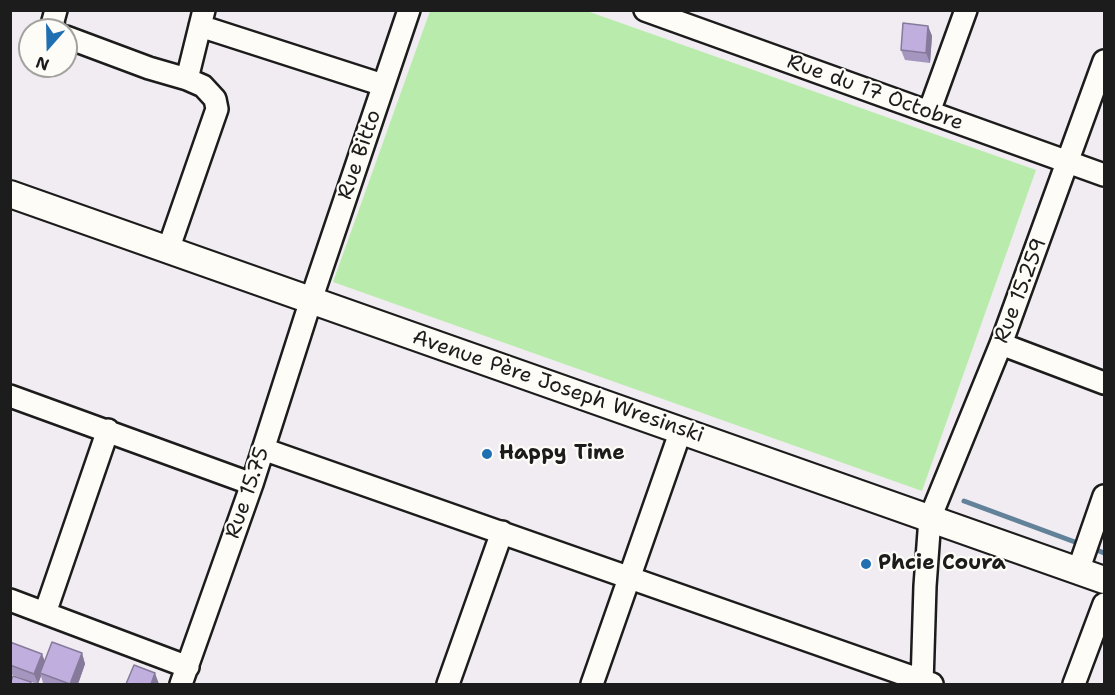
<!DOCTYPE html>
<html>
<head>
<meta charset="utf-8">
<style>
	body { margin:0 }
	#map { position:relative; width:1115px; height:695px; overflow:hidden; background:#f1ecf2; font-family:"Shantell Sans",sans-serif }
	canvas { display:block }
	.frame { position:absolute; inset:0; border:12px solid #1c1c1c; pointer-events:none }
	.north { position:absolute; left:18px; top:18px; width:60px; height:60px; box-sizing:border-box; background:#fdfcf7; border:2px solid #a3a29f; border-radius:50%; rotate:200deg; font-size:16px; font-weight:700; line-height:24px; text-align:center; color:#1c1c1c }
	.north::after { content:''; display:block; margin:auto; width:21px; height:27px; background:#1f6fb2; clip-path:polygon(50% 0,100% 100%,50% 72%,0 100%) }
</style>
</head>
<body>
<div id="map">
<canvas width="1115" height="695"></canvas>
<div class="frame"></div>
<div class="north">N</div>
</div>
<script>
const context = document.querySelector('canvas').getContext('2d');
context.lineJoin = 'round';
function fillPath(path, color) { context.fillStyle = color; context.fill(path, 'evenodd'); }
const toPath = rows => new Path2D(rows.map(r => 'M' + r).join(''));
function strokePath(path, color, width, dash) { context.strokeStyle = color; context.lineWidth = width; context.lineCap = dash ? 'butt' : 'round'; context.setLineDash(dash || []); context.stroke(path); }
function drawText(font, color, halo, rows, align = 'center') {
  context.font = font + ' "Shantell Sans",sans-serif'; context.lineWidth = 4.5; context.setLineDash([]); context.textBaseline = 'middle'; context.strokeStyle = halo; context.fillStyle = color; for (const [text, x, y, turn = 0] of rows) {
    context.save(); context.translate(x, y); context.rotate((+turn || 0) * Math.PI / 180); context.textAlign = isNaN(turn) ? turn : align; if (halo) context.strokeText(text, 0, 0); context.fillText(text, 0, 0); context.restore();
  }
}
const green = toPath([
	[430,11,587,11,1036,170,922,491,333,282]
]);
const stream = toPath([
	[964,501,1083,545],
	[1092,548,1104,553]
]);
const minor = toPath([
	[645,10,1104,175],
	[200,26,383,85],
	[54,30,53,21,56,10],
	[66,37,149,68,187,79,203,86,215,99,217,109,168,250],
	[187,79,204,10],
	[929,112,966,10],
	[1001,344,1104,383],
	[10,396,252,484],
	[263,449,932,684],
	[1078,571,1104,496],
	[10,600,188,667],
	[45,613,108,430],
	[181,684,252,484,311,300,409,10],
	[448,684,502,532],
	[592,684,681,430],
	[922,684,925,586,930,518,1001,344,1104,61],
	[1074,684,1104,604]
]);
const tertiary = toPath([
	[10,194,1104,580]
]);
const wall = toPath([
	[928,26,932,36,930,63,905,60,901,50],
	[10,642,42,654,44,661,82,653,85,664,78,684,46,684,43,683,41,676,38,684,31,682,32,684,10,684,29,681,10,674]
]);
const shadedWall = toPath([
	[928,26,932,36,930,63,926,53],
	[82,653,85,664,78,684,70,684],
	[42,654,46,664,40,673,41,676,38,684,34,674],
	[155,673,159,684,151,684]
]);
const building = toPath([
	[903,23,928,26,926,53,901,50,903,23],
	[10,642,42,654,34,674,10,665,10,642],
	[52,642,82,653,70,684,40,673,52,642],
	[134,665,155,673,151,684,126,684,134,665],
	[13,676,31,682,30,684,10,684,13,676]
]);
const markers = [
	[487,454,6,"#1f6fb2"],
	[866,564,6,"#1f6fb2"]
];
const streetNames = [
	["Rue du 17 Octobre",875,93,20],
	["Rue Bitto",360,155,-71],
	["Rue 15.259",1021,291,-69],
	["Avenue Père Joseph Wresinski",558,387,19],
	["Rue 15.75",248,493,-71]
];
const poiNames = [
	["Happy Time",499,454],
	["Phcie Coura",878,564]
];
fillPath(green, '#b9ecac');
strokePath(stream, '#62829a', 5);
strokePath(minor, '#1c1c1c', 26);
strokePath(tertiary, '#1c1c1c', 30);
strokePath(minor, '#fdfcf7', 21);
strokePath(tertiary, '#fdfcf7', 26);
fillPath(wall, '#a496bf');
fillPath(shadedWall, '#867a9b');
fillPath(building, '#bfaede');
strokePath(building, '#867a9b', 1.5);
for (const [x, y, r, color] of markers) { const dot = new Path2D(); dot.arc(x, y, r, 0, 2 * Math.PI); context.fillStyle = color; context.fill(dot); strokePath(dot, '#fdfcf7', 2); }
drawText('21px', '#1c1c1c', '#fdfcf7', streetNames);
drawText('bold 21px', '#1c1c1c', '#fdfcf7', poiNames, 'left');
</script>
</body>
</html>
